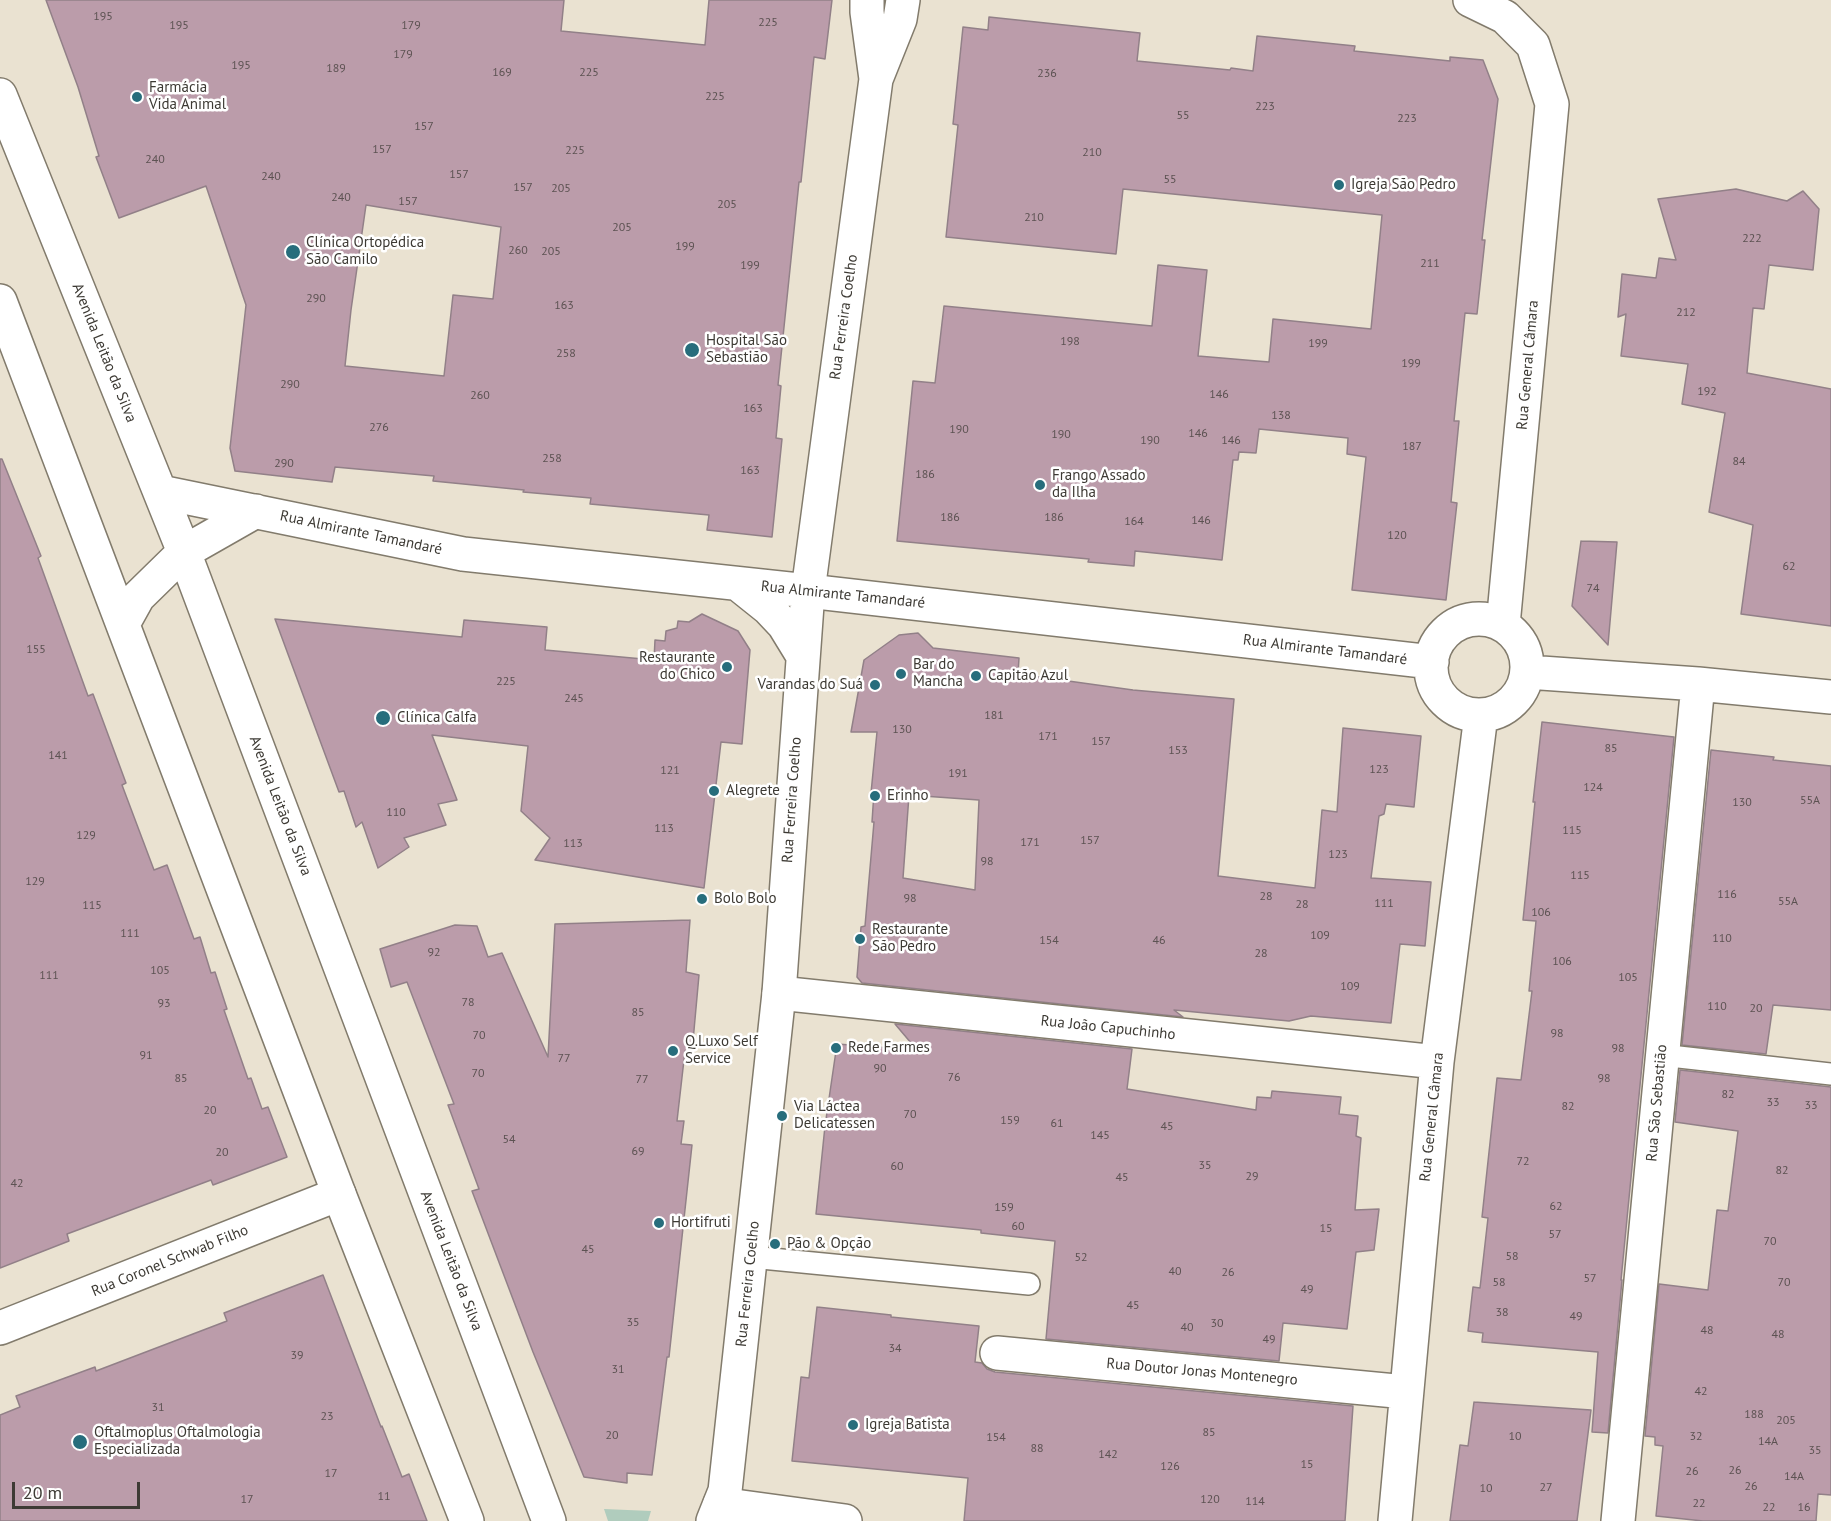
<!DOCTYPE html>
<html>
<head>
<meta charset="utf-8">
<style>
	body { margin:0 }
	#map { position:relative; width:1831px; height:1521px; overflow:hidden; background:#eae2d1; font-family:"PT Sans",sans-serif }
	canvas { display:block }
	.scale { position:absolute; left:12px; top:1482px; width:128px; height:27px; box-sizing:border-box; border:3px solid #3d3a34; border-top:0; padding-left:8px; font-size:18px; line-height:21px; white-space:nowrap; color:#3d3a34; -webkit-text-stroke:4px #fff; paint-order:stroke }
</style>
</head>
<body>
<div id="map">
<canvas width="1831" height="1521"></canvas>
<div class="scale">20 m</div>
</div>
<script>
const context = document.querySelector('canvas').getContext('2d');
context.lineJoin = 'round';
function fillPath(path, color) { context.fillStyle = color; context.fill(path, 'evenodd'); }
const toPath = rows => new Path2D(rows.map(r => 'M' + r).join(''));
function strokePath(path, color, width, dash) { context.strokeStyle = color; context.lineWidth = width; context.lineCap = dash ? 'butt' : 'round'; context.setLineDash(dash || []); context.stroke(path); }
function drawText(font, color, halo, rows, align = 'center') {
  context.font = font + ' "PT Sans",sans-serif'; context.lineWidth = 5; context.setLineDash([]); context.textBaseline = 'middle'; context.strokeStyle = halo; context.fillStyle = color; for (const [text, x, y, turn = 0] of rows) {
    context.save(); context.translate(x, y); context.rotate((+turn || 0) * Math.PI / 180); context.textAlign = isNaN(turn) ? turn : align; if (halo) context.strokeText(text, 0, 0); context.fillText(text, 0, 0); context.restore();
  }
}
const green = toPath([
	[604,1509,651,1511,648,1521,608,1521]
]);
const building = toPath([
	[46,0,564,0,561,31,705,45,709,0,832,0,825,59,814,57,801,182,799,182,778,385,781,386,776,438,782,439,772,537,707,530,709,515,590,504,591,498,523,492,524,490,433,481,434,476,335,467,332,482,235,471,230,448,246,305,206,186,119,218,96,157,99,156,78,87,46,0],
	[366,205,501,227,493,299,453,295,444,376,345,366,351,310,366,205],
	[989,17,1140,33,1137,61,1230,70,1231,68,1253,71,1257,36,1355,46,1354,51,1450,61,1450,57,1483,60,1498,99,1482,240,1485,240,1477,314,1465,313,1454,421,1459,421,1451,502,1457,503,1446,600,1352,590,1366,457,1347,454,1348,438,1259,429,1256,453,1239,452,1238,460,1233,460,1222,560,1135,551,1134,566,1088,562,1089,559,897,541,913,381,935,383,944,306,1152,326,1158,265,1207,270,1198,356,1269,362,1273,319,1371,329,1382,215,1123,189,1116,254,946,237,958,125,953,124,963,27,988,30,989,17],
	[1736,189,1787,201,1803,191,1819,209,1813,270,1769,265,1764,309,1753,308,1747,373,1831,389,1831,626,1741,614,1753,525,1709,512,1725,413,1682,404,1688,364,1621,356,1626,314,1618,317,1622,274,1656,278,1659,258,1676,260,1658,199,1736,189],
	[0,459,2,459,41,556,38,558,88,696,93,694,126,783,122,785,154,870,167,865,194,939,200,937,211,973,215,972,227,1009,224,1010,248,1079,251,1078,262,1109,268,1107,287,1157,213,1185,211,1180,67,1234,69,1241,0,1268,0,459],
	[1581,541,1617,542,1608,645,1572,606,1581,541],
	[702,614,738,631,750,650,742,744,721,742,704,888,535,860,550,838,521,811,528,746,432,735,457,800,438,804,446,825,404,838,409,847,378,868,362,822,356,827,344,791,339,792,275,619,462,637,464,620,547,627,545,650,654,660,655,640,665,641,666,631,677,628,678,621,689,622,702,614],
	[918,633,933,648,1019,658,1018,674,1133,690,1234,699,1218,876,1315,888,1322,810,1337,812,1343,728,1421,736,1414,807,1386,804,1384,814,1379,816,1371,878,1431,882,1425,946,1400,944,1391,1023,1311,1016,1289,1021,1174,1010,1183,1017,862,983,857,977,861,927,865,926,874,822,872,822,874,792,871,793,877,732,851,732,864,660,899,635,918,633],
	[909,795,979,800,975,890,903,878,909,795],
	[1542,722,1674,737,1621,1280,1622,1280,1608,1433,1592,1432,1598,1352,1482,1342,1483,1333,1468,1331,1473,1287,1480,1288,1488,1218,1482,1217,1497,1078,1521,1080,1532,991,1529,991,1536,921,1523,920,1535,802,1533,802,1542,722],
	[1711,750,1774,757,1773,760,1831,766,1831,1010,1773,1005,1766,1054,1682,1045,1711,750],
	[690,920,686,972,699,975,692,1052,685,1051,677,1121,684,1121,681,1144,692,1145,669,1357,667,1357,652,1475,627,1473,627,1483,584,1477,533,1352,472,1191,479,1189,448,1105,454,1104,407,982,391,987,380,949,455,925,477,926,488,957,502,953,548,1057,555,924,690,920],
	[895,1024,1132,1049,1127,1089,1256,1110,1257,1097,1271,1098,1272,1091,1341,1097,1339,1114,1358,1116,1356,1136,1361,1138,1355,1210,1379,1209,1374,1250,1356,1252,1347,1329,1283,1323,1279,1361,1046,1339,1055,1241,981,1233,981,1230,816,1214,825,1126,837,1044,917,1050,895,1024],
	[1680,1070,1831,1087,1831,1495,1818,1494,1816,1521,1703,1521,1656,1516,1663,1446,1655,1445,1655,1437,1645,1436,1659,1284,1708,1290,1717,1210,1728,1211,1738,1131,1675,1122,1680,1070],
	[323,1275,381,1427,382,1426,402,1477,409,1474,427,1521,0,1521,0,1415,20,1407,16,1396,95,1367,96,1371,227,1321,224,1313,323,1275],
	[817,1307,891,1315,891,1317,979,1326,975,1362,982,1363,987,1369,995,1372,1353,1406,1345,1521,964,1521,968,1478,792,1461,801,1377,809,1378,817,1307],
	[1474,1402,1591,1410,1577,1521,1450,1521,1460,1445,1468,1446,1474,1402]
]);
const lane = toPath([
	[1661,1055,1831,1074],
	[751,1257,1029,1284]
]);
const street = toPath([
	[1470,0,1505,17,1533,45,1552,104,1503,625],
	[808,591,1432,662],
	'1431 667a48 48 0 1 1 96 0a48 48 0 1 1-96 0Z',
	[1527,672,1698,684,1831,697],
	[779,993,1437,1062],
	[0,1328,339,1194],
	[997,1353,1406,1392],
	[720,1504,845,1521],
	[1395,1521,1437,1062,1481,715],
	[1618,1521,1698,684]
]);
const secondary = toPath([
	[867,0,867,12,876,79],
	[0,95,184,552,549,1521],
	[0,301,339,1194,467,1521],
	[160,492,463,554,808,591],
	[738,584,768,608,784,625,803,656],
	[123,624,138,597,184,552,256,511],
	[713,1521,725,1491,779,993,808,591,876,79,900,19,903,0]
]);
const markers = [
	[137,97,6,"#276d7c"],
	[1339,185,6,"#276d7c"],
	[293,252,8,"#276d7c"],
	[692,350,8,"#276d7c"],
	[1040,485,6,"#276d7c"],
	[727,667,6,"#276d7c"],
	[901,674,6,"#276d7c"],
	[976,676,6,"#276d7c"],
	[875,685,6,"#276d7c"],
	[383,718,8,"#276d7c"],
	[714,791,6,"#276d7c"],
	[875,796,6,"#276d7c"],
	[702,899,6,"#276d7c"],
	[860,939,6,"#276d7c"],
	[836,1048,6,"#276d7c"],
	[673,1051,6,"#276d7c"],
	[782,1116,6,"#276d7c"],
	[659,1223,6,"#276d7c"],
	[775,1244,6,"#276d7c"],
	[853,1425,6,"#276d7c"],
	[80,1442,8,"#276d7c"]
];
const numberNames = [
	["195",103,17],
	["225",768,23],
	["195",179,26],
	["179",411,26],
	["179",403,55],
	["195",241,66],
	["189",336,69],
	["169",502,73],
	["225",589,73],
	["236",1047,74],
	["225",715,97],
	["223",1265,107],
	["55",1183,116],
	["223",1407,119],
	["157",424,127],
	["157",382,150],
	["225",575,151],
	["210",1092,153],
	["240",155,160],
	["157",459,175],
	["240",271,177],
	["55",1170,180],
	["157",523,188],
	["205",561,189],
	["240",341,198],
	["157",408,202],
	["205",727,205],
	["210",1034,218],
	["205",622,228],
	["222",1752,239],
	["199",685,247],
	["260",518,251],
	["205",551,252],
	["211",1430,264],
	["199",750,266],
	["290",316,299],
	["163",564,306],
	["212",1686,313],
	["198",1070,342],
	["199",1318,344],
	["258",566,354],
	["199",1411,364],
	["290",290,385],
	["192",1707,392],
	["146",1219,395],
	["260",480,396],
	["163",753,409],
	["138",1281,416],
	["276",379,428],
	["190",959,430],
	["146",1198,434],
	["190",1061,435],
	["190",1150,441],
	["146",1231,441],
	["187",1412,447],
	["258",552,459],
	["84",1739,462],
	["290",284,464],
	["163",750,471],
	["186",925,475],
	["186",950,518],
	["186",1054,518],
	["146",1201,521],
	["164",1134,522],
	["120",1397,536],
	["62",1789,567],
	["74",1593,589],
	["155",36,650],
	["225",506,682],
	["245",574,699],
	["181",994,716],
	["130",902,730],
	["171",1048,737],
	["157",1101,742],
	["85",1611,749],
	["153",1178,751],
	["141",58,756],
	["123",1379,770],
	["121",670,771],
	["191",958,774],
	["124",1593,788],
	["55A",1810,801],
	["130",1742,803],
	["110",396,813],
	["113",664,829],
	["115",1572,831],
	["129",86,836],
	["157",1090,841],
	["171",1030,843],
	["113",573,844],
	["123",1338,855],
	["98",987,862],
	["115",1580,876],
	["129",35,882],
	["116",1727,895],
	["28",1266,897],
	["98",910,899],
	["55A",1788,902],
	["111",1384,904],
	["28",1302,905],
	["115",92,906],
	["106",1541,913],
	["111",130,934],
	["109",1320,936],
	["110",1722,939],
	["154",1049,941],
	["46",1159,941],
	["92",434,953],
	["28",1261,954],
	["106",1562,962],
	["105",160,971],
	["111",49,976],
	["105",1628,978],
	["109",1350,987],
	["78",468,1003],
	["93",164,1004],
	["110",1717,1007],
	["20",1756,1009],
	["85",638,1013],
	["98",1557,1034],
	["70",479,1036],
	["98",1618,1049],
	["91",146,1056],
	["77",564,1059],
	["90",880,1069],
	["70",478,1074],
	["76",954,1078],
	["85",181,1079],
	["98",1604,1079],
	["77",642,1080],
	["82",1728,1095],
	["33",1773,1103],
	["33",1811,1106],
	["82",1568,1107],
	["20",210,1111],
	["70",910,1115],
	["159",1010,1121],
	["61",1057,1124],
	["45",1167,1127],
	["145",1100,1136],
	["54",509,1140],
	["69",638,1152],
	["20",222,1153],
	["72",1523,1162],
	["35",1205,1166],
	["60",897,1167],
	["82",1782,1171],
	["29",1252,1177],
	["45",1122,1178],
	["42",17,1184],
	["62",1556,1207],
	["159",1004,1208],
	["60",1018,1227],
	["15",1326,1229],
	["57",1555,1235],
	["70",1770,1242],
	["45",588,1250],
	["58",1512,1257],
	["52",1081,1258],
	["40",1175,1272],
	["26",1228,1273],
	["57",1590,1279],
	["58",1499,1283],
	["70",1784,1283],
	["49",1307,1290],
	["45",1133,1306],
	["38",1502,1313],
	["49",1576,1317],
	["35",633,1323],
	["30",1217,1324],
	["40",1187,1328],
	["48",1707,1331],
	["48",1778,1335],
	["49",1269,1340],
	["34",895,1349],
	["39",297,1356],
	["31",618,1370],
	["42",1701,1392],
	["31",158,1408],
	["188",1754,1415],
	["23",327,1417],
	["205",1786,1421],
	["85",1209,1433],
	["20",612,1436],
	["10",1515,1437],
	["32",1696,1437],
	["154",996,1438],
	["14A",1768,1442],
	["88",1037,1449],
	["35",1815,1451],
	["142",1108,1455],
	["15",1307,1465],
	["126",1170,1467],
	["26",1735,1471],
	["26",1692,1472],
	["17",331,1474],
	["14A",1794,1477],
	["26",1751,1487],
	["27",1546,1488],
	["10",1486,1489],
	["11",384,1497],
	["17",247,1500],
	["120",1210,1500],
	["114",1255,1502],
	["22",1699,1504],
	["22",1769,1508],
	["16",1804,1508]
];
const poiNames = [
	["Farmácia",149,88],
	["Vida Animal",149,105],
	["Igreja São Pedro",1351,185],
	["Clínica Ortopédica",306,243],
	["São Camilo",306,260],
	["Hospital São",706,341],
	["Sebastião",706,358],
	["Frango Assado",1052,476],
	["da Ilha",1052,493],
	["Restaurante",715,658,"right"],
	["do Chico",715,675,"right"],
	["Bar do",913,665],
	["Mancha",913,682],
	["Capitão Azul",988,676],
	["Varandas do Suá",863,685,"right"],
	["Clínica Calfa",397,718],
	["Alegrete",726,791],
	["Erinho",887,796],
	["Bolo Bolo",714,899],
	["Restaurante",872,930],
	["São Pedro",872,947],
	["Q.Luxo Self",685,1042],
	["Service",685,1059],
	["Rede Farmes",848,1048],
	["Via Láctea",794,1107],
	["Delicatessen",794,1124],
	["Hortifruti",671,1223],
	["Pão & Opção",787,1244],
	["Igreja Batista",865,1425],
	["Oftalmoplus Oftalmologia",94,1433],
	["Especializada",94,1450]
];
const streetNames = [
	["Rua Ferreira Coelho",844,317,-82],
	["Avenida Leitão da Silva",104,353,68],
	["Rua General Câmara",1528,365,-85],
	["Rua Almirante Tamandaré",361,533,12],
	["Rua Almirante Tamandaré",843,595,6],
	["Rua Almirante Tamandaré",1325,650,7],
	["Rua Ferreira Coelho",792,800,-86],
	["Avenida Leitão da Silva",280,806,69],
	["Rua João Capuchinho",1108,1028,6],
	["Rua São Sebastião",1657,1103,-85],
	["Rua General Câmara",1432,1117,-84],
	["Rua Coronel Schwab Filho",170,1261,-22],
	["Avenida Leitão da Silva",451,1261,69],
	["Rua Ferreira Coelho",748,1284,-84],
	["Rua Doutor Jonas Montenegro",1202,1372,5]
];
fillPath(green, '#b0ccbd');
fillPath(building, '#bb9caa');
strokePath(building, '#928088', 1.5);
strokePath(lane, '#827b6c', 24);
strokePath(street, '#827b6c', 36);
strokePath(secondary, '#827b6c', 36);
strokePath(lane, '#fff', 21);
strokePath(street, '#fff', 33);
strokePath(secondary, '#fff', 33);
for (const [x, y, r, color] of markers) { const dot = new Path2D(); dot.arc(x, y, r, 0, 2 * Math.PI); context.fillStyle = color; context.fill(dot); strokePath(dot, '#fff', 2); }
drawText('12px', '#5c5252', null, numberNames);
drawText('15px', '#3d3a34', '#fff', poiNames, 'left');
drawText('15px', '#3d3a34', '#fff', streetNames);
</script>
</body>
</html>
